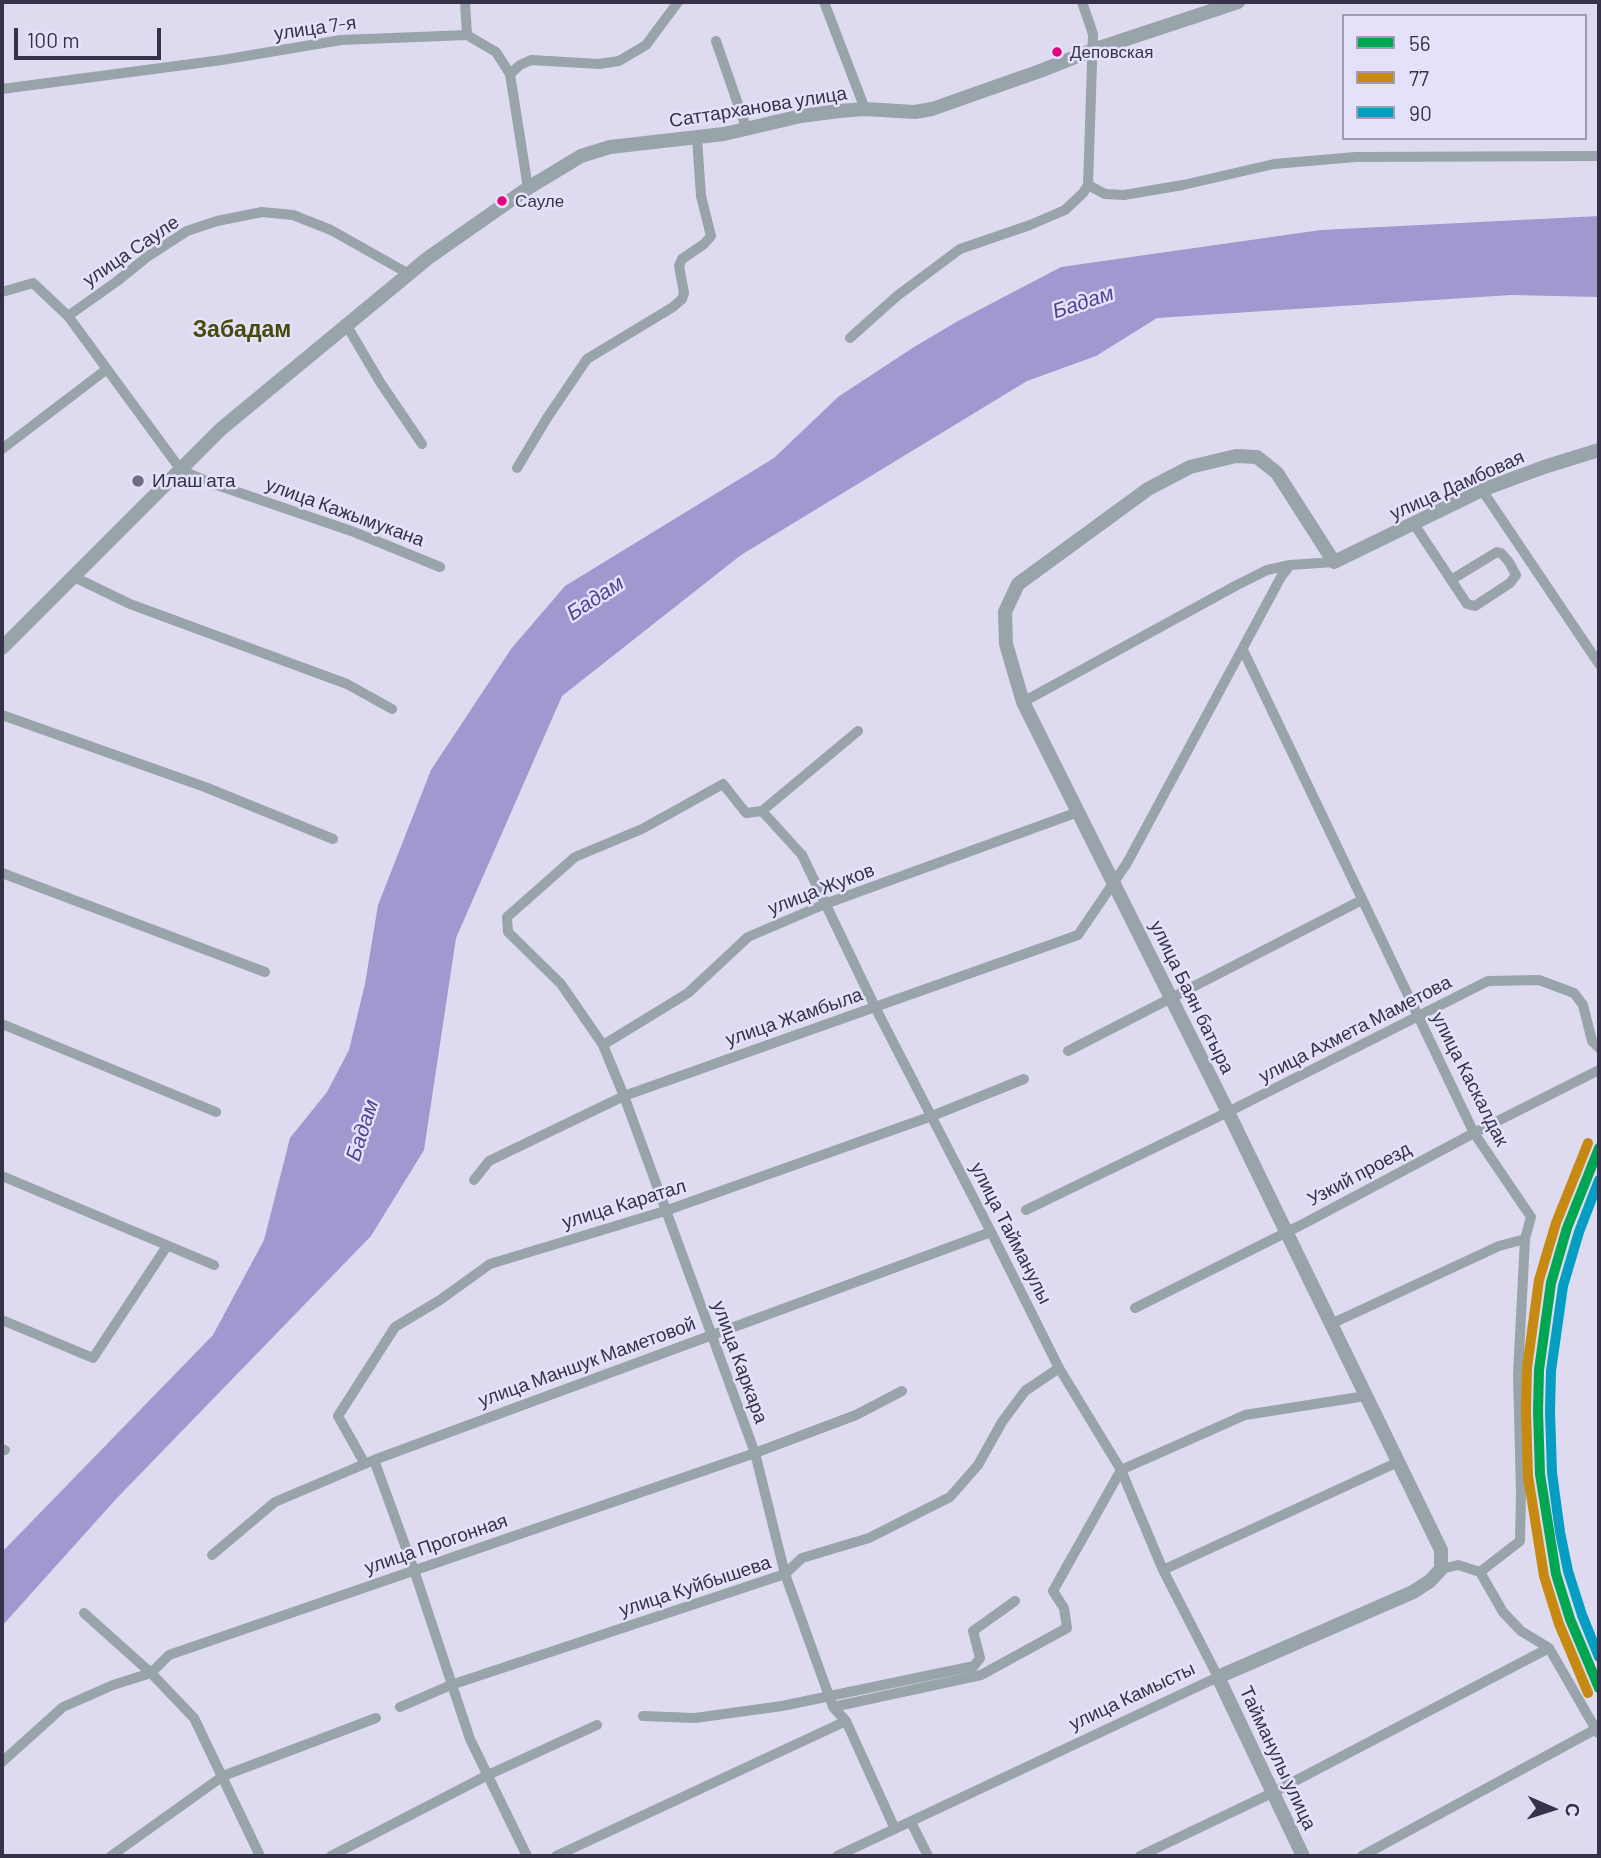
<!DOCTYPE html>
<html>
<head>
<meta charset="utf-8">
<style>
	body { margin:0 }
	#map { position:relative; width:1601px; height:1858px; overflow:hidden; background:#dedbf1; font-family:Barlow,sans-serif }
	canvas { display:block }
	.frame { position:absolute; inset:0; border:4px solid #35324a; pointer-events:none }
	.legend { position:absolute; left:1342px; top:14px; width:245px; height:126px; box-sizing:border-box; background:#e4e2fb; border:2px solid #9e9cb4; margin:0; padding:9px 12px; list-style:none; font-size:21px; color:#35324a }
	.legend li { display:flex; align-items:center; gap:14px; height:35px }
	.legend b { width:35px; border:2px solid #9e9cb4 }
	.north { position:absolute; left:1517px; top:1774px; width:70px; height:70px; -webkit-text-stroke:5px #e4e2fb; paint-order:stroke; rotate:93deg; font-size:19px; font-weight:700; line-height:28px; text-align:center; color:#35324a }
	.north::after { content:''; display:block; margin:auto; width:24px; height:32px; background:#35324a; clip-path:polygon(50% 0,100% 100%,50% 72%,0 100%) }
	.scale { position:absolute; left:14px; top:28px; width:147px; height:32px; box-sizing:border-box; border:4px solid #35324a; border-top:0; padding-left:9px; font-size:21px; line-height:24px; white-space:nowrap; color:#35324a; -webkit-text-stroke:5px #e4e2fb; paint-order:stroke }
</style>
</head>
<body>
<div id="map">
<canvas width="1601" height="1858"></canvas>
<div class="frame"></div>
<ul class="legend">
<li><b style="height:9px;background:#00a651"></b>56</li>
<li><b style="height:9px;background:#c68912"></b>77</li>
<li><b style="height:9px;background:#059dc1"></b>90</li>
</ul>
<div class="north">С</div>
<div class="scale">100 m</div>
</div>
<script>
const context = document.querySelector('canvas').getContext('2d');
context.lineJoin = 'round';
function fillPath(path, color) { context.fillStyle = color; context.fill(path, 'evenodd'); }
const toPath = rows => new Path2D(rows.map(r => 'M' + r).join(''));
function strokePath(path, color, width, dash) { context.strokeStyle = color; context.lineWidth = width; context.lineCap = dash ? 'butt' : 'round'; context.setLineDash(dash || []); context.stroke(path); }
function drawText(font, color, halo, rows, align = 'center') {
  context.font = font + ' Barlow,sans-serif'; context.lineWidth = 5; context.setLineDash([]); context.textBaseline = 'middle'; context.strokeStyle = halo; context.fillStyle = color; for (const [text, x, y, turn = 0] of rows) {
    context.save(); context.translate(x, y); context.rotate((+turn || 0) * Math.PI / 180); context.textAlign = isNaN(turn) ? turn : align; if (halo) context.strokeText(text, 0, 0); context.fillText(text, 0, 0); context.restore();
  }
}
const water = toPath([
	[1599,216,1599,297,1511,295,1157,318,1096,356,1027,381,741,555,562,696,456,938,424,1150,371,1236,116,1499,2,1626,2,1552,213,1335,264,1240,290,1138,327,1092,349,1050,365,984,378,905,431,770,511,649,565,586,774,458,838,397,914,347,958,321,1061,267,1321,230]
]);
const street = toPath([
	[465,2,467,35,496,52,510,74,520,65,531,60,599,64,619,61,646,45,678,2],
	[824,2,865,109],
	[716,41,747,130],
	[510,74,528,188],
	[2,89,222,60,341,40,467,35],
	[1088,185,1105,194,1124,195,1183,185,1274,164,1356,157,1599,156],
	[2,292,33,283,68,316,116,282,147,257,187,231,217,221,262,212,293,215,331,230,409,274],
	[68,316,181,470,214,484,354,532,440,567],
	[347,326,380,382,422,444],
	[850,338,897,296,960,249,1030,225,1065,210,1083,193,1088,185,1093,34,1082,2],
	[2,449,107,369],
	[517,468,547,418,587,359,673,307,682,299,684,293,679,266,682,259,704,244,711,236,701,196,697,138],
	[1482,490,1599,664],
	[1414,524,1467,604,1475,606,1510,583,1516,575,1509,562,1501,553,1497,552,1451,580],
	[72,576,130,604,347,684,392,709],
	[1243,650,1474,1133,1531,1217,1525,1239,1518,1374,1521,1493,1520,1541,1480,1572],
	[1023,702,1237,585,1267,570,1290,565],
	[2,715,205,787,333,839],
	[858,731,762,811,746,813,723,784,642,829,575,857,507,917,508,932,561,984,603,1045,624,1096,755,1453,785,1574,833,1707,846,1721,895,1829],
	[762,811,802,855,875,1007,991,1232,1059,1368,1121,1470,1163,1570,1218,1677,837,1856],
	[2,873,265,972],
	[2,1024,216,1112],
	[603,1045,688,993,748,937,825,904,1078,812],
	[1068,1051,1362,900],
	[2,1176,214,1265],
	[474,1180,489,1161,624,1096,1078,935,1127,863,1281,577,1290,565,1334,562],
	[1026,1210,1228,1112,1488,981,1539,980,1574,993,1583,1005,1592,1041,1599,1048],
	[1135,1308,1305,1223,1474,1133,1599,1070],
	[2,1320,93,1358,167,1246],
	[1331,1324,1499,1246,1525,1239],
	[2,1449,5,1450],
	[374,1460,414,1570,470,1739,527,1856],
	[365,1464,338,1416,395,1327,440,1300,490,1264,665,1211,932,1116,1024,1079],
	[212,1555,275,1502,374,1460,991,1232],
	[1441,1569,1458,1565,1480,1572,1503,1612,1521,1631,1549,1648,1598,1733],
	[1163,1570,1398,1462],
	[84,1613,151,1673,194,1718,260,1856],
	[400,1707,451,1685,785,1574,802,1558,869,1538,950,1497,978,1465,1002,1422,1025,1391,1059,1368],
	[833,1707,981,1675,1067,1628,1064,1608,1053,1591,1121,1470,1245,1415,1366,1396],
	[643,1716,695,1718,782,1706,974,1666,980,1658,973,1631,1015,1601],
	[2,1762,63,1707,113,1685,151,1673,169,1655,755,1453,856,1415,902,1391],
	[911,1822,928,1856],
	[111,1856,223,1776,376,1718],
	[331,1856,488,1775,597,1725],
	[556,1856,846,1721],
	[1140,1856,1272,1793,1549,1648],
	[1362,1856,1596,1729]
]);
const secondary = toPath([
	[2,648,221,429,428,258,528,188,581,156,610,147,724,134,801,116,839,111,865,109,915,112,932,109,1040,71,1093,50,1238,2],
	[1303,1856,1218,1677,1413,1592,1430,1581,1441,1569,1441,1550,1228,1112,1023,702,1006,644,1005,612,1018,584,1148,489,1190,467,1236,456,1257,457,1277,473,1334,562,1482,490,1544,467,1599,450]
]);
const rail1 = toPath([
	[1599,1148,1567,1228,1551,1283,1539,1370,1538,1411,1540,1474,1556,1574,1570,1619,1599,1688]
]);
const rail2 = toPath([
	[1588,1143,1556,1223,1539,1280,1527,1368,1526,1411,1528,1476,1544,1576,1559,1624,1588,1693]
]);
const rail3 = toPath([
	[1599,1180,1579,1232,1563,1286,1551,1371,1550,1411,1552,1473,1560,1532,1568,1571,1582,1615,1599,1657]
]);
const markers = [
	[1057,52,6,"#e5007d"],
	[502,201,6,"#e5007d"],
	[138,481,7,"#706d84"]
];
const busNames = [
	["Деповская",1070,52],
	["Сауле",515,201]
];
const streetNames = [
	["улица 7-я",315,28,-8],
	["Саттарханова улица",758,107,-9],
	["улица Сауле",131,251,-34],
	["улица Дамбовая",1457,485,-24],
	["улица Кажымукана",345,512,20],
	["улица Жуков",821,889,-21],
	["улица Баян батыра",1192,997,64],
	["улица Жамбыла",794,1017,-19],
	["улица Ахмета Маметова",1355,1029,-27],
	["улица Каскалдак",1470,1079,63],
	["Узкий проезд",1359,1174,-28],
	["улица Каратал",624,1204,-17],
	["улица Тайманулы",1011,1233,63],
	["улица Маншук Маметовой",587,1362,-20],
	["улица Каркара",740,1362,70],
	["улица Прогонная",436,1544,-19],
	["улица Куйбышева",695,1586,-18],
	["улица Камысты",1132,1696,-25],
	["Тайманулы улица",1278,1758,65]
];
const poiNames = [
	["Илаш ата",152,481]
];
const waterNames = [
	["Бадам",1083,302,-18],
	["Бадам",595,598,-33],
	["Бадам",362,1130,-72]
];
const quarterNames = [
	["Забадам",242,329]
];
fillPath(water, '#a098ce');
strokePath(street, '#98a4a9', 10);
strokePath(secondary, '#98a4aa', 14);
strokePath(rail1, '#00a651', 10);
strokePath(rail2, '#c68912', 10);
strokePath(rail3, '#059dc1', 10);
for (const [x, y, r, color] of markers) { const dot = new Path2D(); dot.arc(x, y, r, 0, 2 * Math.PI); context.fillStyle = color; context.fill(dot); strokePath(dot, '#e4e2fb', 2.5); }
drawText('17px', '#35324a', '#e4e2fb', busNames, 'left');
drawText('19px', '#35324a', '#e4e2fb', streetNames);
drawText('19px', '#35324a', '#e4e2fb', poiNames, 'left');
drawText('italic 21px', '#534193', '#e4e2fb', waterNames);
drawText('bold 23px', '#49490a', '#e4e2fb', quarterNames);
</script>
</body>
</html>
